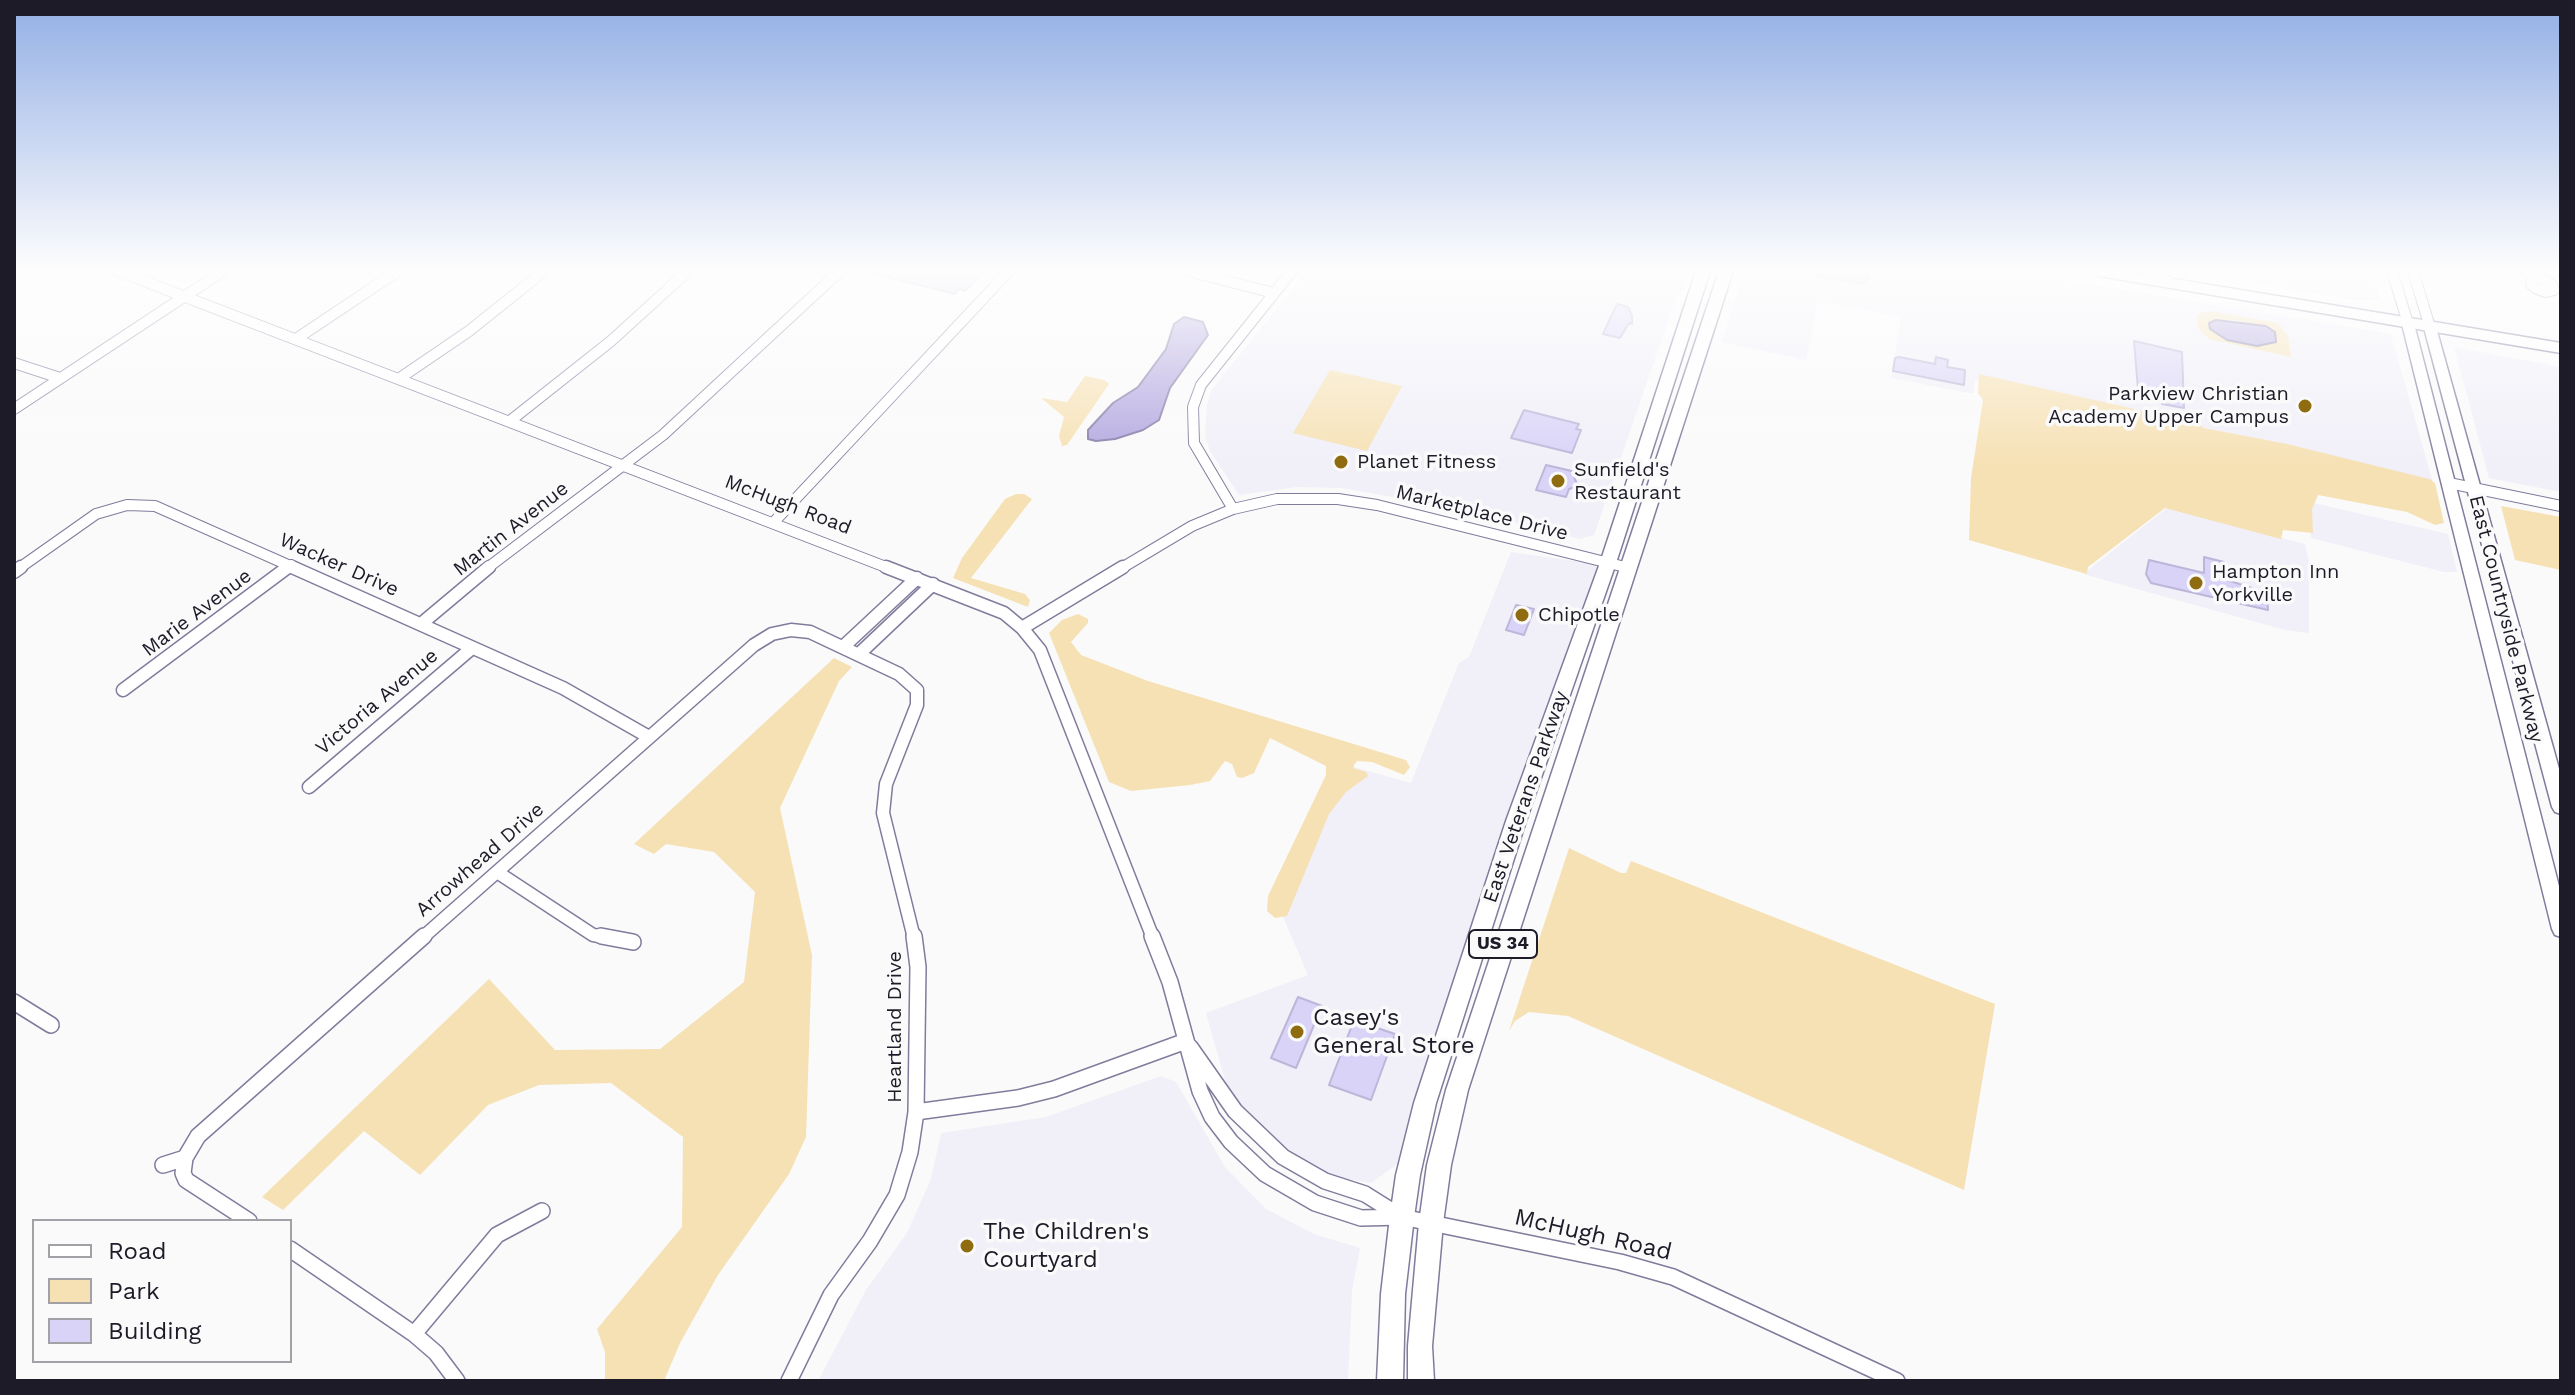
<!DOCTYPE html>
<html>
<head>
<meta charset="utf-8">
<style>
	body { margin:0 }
	#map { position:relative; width:2575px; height:1395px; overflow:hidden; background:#fafafa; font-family:"Work Sans",sans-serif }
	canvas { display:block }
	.frame { position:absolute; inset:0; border:16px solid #1d1b27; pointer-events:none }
	.legend { position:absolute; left:32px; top:1219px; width:260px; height:144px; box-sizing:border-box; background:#fafafa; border:2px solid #a2a1a6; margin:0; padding:10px 14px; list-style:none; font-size:24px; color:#1d1b27 }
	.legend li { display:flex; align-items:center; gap:16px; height:40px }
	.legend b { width:40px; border:2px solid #a2a1a6 }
</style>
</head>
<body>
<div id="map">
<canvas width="2575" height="1395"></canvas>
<div class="frame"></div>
<ul class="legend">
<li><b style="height:10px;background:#fff"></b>Road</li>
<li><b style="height:22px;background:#f6e1b4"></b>Park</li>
<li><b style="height:22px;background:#d9d3f7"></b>Building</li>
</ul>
</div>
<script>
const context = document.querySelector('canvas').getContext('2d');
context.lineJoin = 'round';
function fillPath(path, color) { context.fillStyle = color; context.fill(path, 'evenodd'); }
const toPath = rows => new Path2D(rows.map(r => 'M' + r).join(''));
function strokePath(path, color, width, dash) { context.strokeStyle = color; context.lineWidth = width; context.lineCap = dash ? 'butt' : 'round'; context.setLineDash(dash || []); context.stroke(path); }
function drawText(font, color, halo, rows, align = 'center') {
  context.font = font + ' "Work Sans",sans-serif'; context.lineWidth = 7; context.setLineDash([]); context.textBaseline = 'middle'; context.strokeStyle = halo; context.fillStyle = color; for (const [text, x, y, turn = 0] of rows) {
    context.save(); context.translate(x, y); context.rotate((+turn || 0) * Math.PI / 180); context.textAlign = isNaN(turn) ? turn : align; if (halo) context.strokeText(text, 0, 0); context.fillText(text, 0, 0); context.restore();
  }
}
const built = toPath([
	[1307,271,1691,271,1684,289,1677,296,1594,535,1580,539,1448,507,1342,488,1297,487,1239,495,1210,451,1205,436,1207,404,1212,389],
	[1744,271,2009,271,2391,334,2433,483,2198,426,1975,380,1973,394,1891,378,1901,317,1818,301,1806,360,1722,342],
	[2193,271,2370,271,2380,299,2357,301],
	[2454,347,2561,367,2561,492,2489,478],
	[2309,502,2448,534,2457,572,2444,572,2311,538],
	[2167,508,2305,544,2309,562,2309,633,2285,630,2083,574],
	[1511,552,1602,565,1403,1160,1371,1183,1330,1176,1287,1155,1256,1126,1227,1087,1206,1013,1308,975,1280,910,1343,764,1411,783,1459,663,1469,657],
	[1161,1076,1176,1082,1225,1167,1266,1209,1314,1234,1360,1248,1352,1291,1348,1381,818,1381,866,1290,907,1233,931,1179,941,1133,1046,1117]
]);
const green = toPath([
	[2211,311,2278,323,2288,336,2291,357,2209,339,2198,328,2197,314],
	[2216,320,2234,320,2266,326,2257,346,2227,340],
	[1330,370,1402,386,1367,451,1293,433],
	[1979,374,2183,420,2192,417,2204,428,2287,444,2429,479,2435,483,2444,523,2435,525,2407,512,2318,495,2312,509,2313,533,2283,530,2281,539,2165,508,2088,567,2087,574,1969,540,1971,478,1983,400,1978,393],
	[1085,376,1104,380,1109,384,1067,445,1062,446,1059,436,1064,417,1041,398,1067,402],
	[1016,494,1024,494,1032,499,971,578,1025,594,1030,600,1028,607,953,578,962,558,1005,499],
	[2501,506,2561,517,2561,570,2515,560],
	[1078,614,1088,619,1088,623,1071,642,1081,655,1148,681,1406,760,1410,767,1404,775,1372,762,1357,761,1354,765,1353,768,1366,772,1368,776,1346,792,1329,814,1287,916,1275,918,1267,911,1268,896,1326,775,1326,766,1270,738,1254,773,1242,778,1237,777,1232,764,1225,761,1210,781,1190,785,1131,791,1109,782,1049,633,1062,620],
	[834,658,852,667,839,681,780,808,812,955,806,1137,789,1174,718,1275,680,1343,664,1381,605,1381,605,1352,597,1329,682,1227,683,1137,611,1083,539,1085,488,1105,420,1175,364,1131,283,1210,262,1197,489,979,555,1050,660,1049,744,982,755,892,714,852,666,844,654,854,634,844],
	[1569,848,1621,873,1626,873,1631,861,1995,1004,1964,1190,1568,1016,1529,1012,1515,1021,1509,1031]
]);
const water = toPath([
	[1184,317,1203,322,1208,335,1170,388,1159,420,1143,430,1115,439,1096,441,1088,439,1088,430,1113,403,1138,387,1166,349,1174,324,1184,317],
	[2216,320,2266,326,2275,332,2276,342,2257,346,2227,340,2210,329,2209,323,2216,320]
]);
const building = toPath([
	[876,271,985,271,965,291,959,289,955,294,876,274,876,271],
	[1815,271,1869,271,1866,284,1815,275,1815,271],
	[1617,304,1628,307,1632,316,1632,324,1629,323,1620,338,1603,334,1617,304],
	[2134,341,2182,352,2184,408,2162,404,2162,394,2138,389,2134,341],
	[1899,357,1935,364,1936,357,1948,360,1947,367,1965,370,1964,385,1893,371,1895,358,1899,357],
	[1524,410,1579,424,1576,429,1581,430,1572,453,1511,438,1524,410],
	[1546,465,1576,472,1574,477,1578,486,1569,489,1566,497,1536,490,1546,465],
	[2204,557,2224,562,2224,579,2267,593,2268,610,2151,583,2146,574,2149,560,2204,573,2204,557],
	[1516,605,1534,609,1524,635,1506,630,1516,605],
	[1298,997,1322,1006,1296,1068,1271,1058,1298,997],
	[1354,1020,1395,1034,1371,1100,1329,1085,1354,1020]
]);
const streetFar2 = toPath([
	[118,271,891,569],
	[1188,271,1274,293],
	[2149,271,2169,282],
	[2392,271,2407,320],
	[2413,271,2429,324],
	[2527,271,2552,285,2554,290,2546,292,2535,288,2531,284,2532,276],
	[296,339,398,271],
	[14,363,60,378],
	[400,378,469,331,544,271],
	[14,409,223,271],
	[510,421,611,341,688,271],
	[2449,483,2561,506],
	[1233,509,1194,443,1193,407,1201,385,1292,271],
	[773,523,1009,271],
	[18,569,96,514,127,505,155,506,297,569],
	[285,569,291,565],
	[486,569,663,435,840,271],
	[1120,569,1192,526,1233,509,1277,499,1338,499,1377,505,1629,568]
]);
const streetFar1 = toPath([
	[292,567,563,688,649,737],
	[886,567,1004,613,1022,628,1040,650,1153,938],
	[14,572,21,567],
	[421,624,489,567],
	[1022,628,1123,567],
	[844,646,917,578],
	[859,654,933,584],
	[123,690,288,567],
	[309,787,472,648],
	[497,872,593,935,613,938],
	[422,938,754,645,772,634,791,630,810,632,899,674,917,690,917,705,886,784,883,813,914,938]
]);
const street = toPath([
	[601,936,633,942],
	[1152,936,1170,982,1200,1091,1212,1117,1231,1142,1265,1174,1315,1203,1361,1218,1402,1217,1620,1262,1673,1277,1897,1381],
	[14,1002,51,1025],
	[1190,1047,1235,1111,1283,1157,1325,1181,1365,1194,1400,1216],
	[916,1112,1018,1098,1054,1089,1186,1041],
	[163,1165,185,1158],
	[249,1221,186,1180,183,1173,185,1158,198,1136,424,936],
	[290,1249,414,1334,436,1353,457,1381],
	[414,1334,497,1235,542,1211],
	[789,1381,831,1295,870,1241,897,1195,910,1152,916,1112,918,967,914,936]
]);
const secondary = toPath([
	[2407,316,2413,320,2561,894,2561,937,2555,935,2552,929,2401,320,2407,316],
	[2429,320,2435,324,2561,776,2561,814,2555,812,2552,807,2423,324,2429,320]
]);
const primary = toPath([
	[1696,271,1710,271,1616,563,1526,821,1436,1103,1420,1175,1414,1217,1405,1294,1403,1381,1377,1381,1381,1294,1390,1217,1396,1175,1414,1103,1506,821,1600,563,1696,271],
	[1719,271,1733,271,1468,1090,1451,1165,1443,1223,1432,1346,1434,1381,1408,1381,1408,1346,1419,1223,1427,1165,1446,1090,1719,271]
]);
const highway = toPath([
	[2091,271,2126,271,2561,343,2561,353,2099,276,2091,271]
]);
const markers = [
	[2305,406,8,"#8f6c10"],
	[1341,462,8,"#8f6c10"],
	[1558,481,8,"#8f6c10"],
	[2196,583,8,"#8f6c10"],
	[1522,615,8,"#8f6c10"],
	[1297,1032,8,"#8f6c10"],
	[967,1246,8,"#8f6c10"]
];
const shields = [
	[1503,944,68]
];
const shieldNames = [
	["US 34",1503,944]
];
const poiNames = [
	["Parkview Christian",2289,394,"right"],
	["Academy Upper Campus",2289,417,"right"],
	["Planet Fitness",1357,462],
	["Sunfield's",1574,470],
	["Restaurant",1574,493],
	["Hampton Inn",2212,572],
	["Yorkville",2212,595],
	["Chipotle",1538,615]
];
const streetNames = [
	["McHugh Road",788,505,21],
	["Marketplace Drive",1482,513,14],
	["Martin Avenue",511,529,-38],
	["Wacker Drive",339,565,24],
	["Marie Avenue",197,613,-37],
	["East Countryside Parkway",2506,619,76],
	["Victoria Avenue",377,702,-40],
	["East Veterans Parkway",1526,797,-71],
	["Arrowhead Drive",480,860,-41],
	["Heartland Drive",895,1027,-90]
];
const nearPoinames = [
	["Casey's",1313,1018],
	["General Store",1313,1046],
	["The Children's",983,1232],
	["Courtyard",983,1260]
];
const nearStreetnames = [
	["McHugh Road",1593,1235,13]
];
fillPath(built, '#f1eff8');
fillPath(green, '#f6e1b4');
fillPath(water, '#b3a7e0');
strokePath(water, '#867da8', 2);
fillPath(building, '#d9d3f7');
strokePath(building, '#bcb6d9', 2);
strokePath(streetFar2, '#817b9c', 12);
strokePath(streetFar1, '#817b9c', 15);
strokePath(street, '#817b9c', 18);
strokePath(secondary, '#817b9c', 3);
strokePath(primary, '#817b9c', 3);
strokePath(highway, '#817b9c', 3);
strokePath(streetFar2, '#fff', 10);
strokePath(streetFar1, '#fff', 12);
strokePath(street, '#fff', 15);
fillPath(secondary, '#fff');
fillPath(primary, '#fff');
fillPath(highway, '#fff');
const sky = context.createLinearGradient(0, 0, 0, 466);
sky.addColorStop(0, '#93afe5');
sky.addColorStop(0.58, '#fdfdfd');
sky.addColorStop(1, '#fdfdfd00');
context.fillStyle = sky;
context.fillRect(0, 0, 2575, 466);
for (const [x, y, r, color] of markers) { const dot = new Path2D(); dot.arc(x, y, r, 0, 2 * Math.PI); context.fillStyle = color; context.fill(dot); strokePath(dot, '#fafafa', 3); }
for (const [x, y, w] of shields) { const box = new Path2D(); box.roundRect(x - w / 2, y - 14, w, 28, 6); context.fillStyle = '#fafafa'; context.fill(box); strokePath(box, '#1d1b27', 2); }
drawText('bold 18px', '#1d1b27', null, shieldNames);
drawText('20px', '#1d1b27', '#fafafa', poiNames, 'left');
drawText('20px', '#1d1b27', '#fafafa', streetNames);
drawText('24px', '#1d1b27', '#fafafa', nearPoinames, 'left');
drawText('24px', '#1d1b27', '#fafafa', nearStreetnames);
</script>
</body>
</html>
